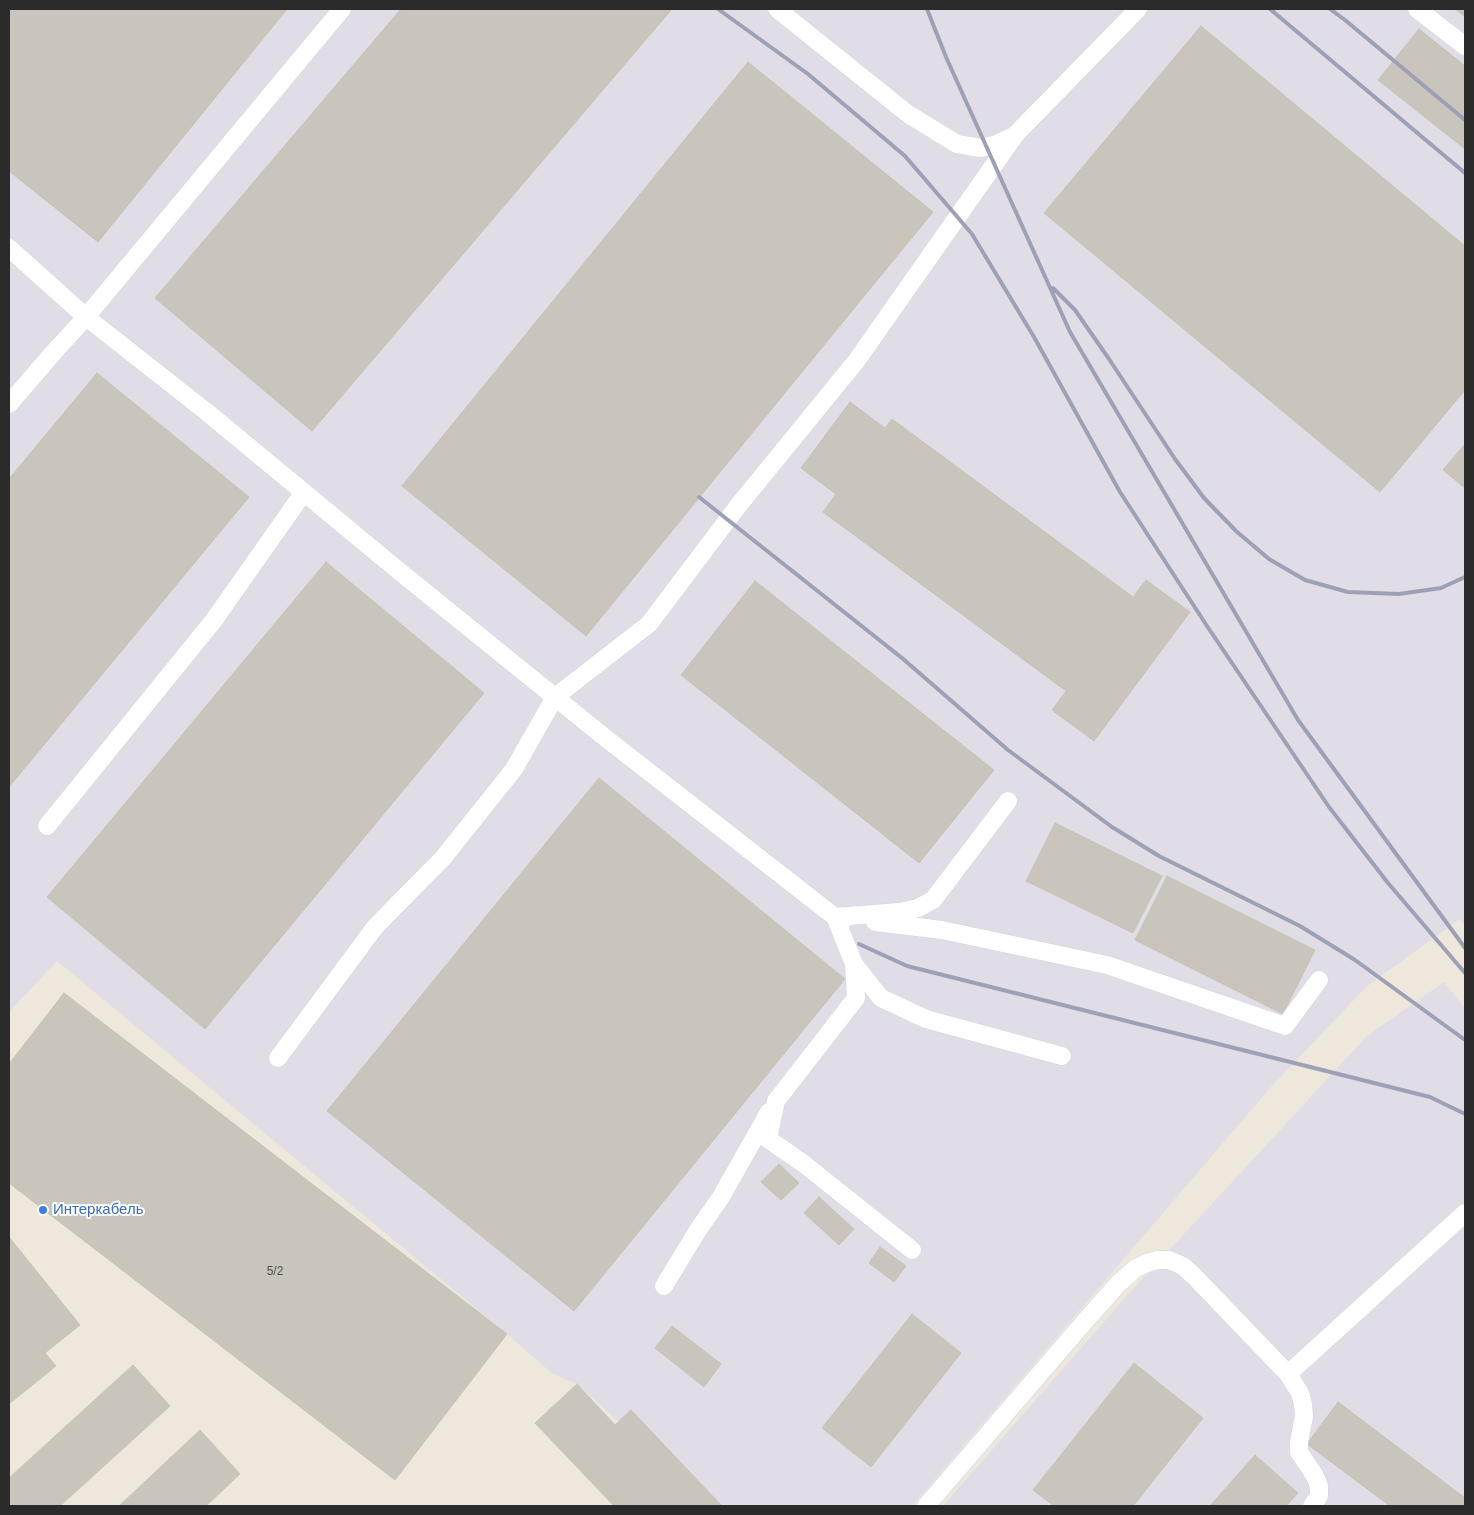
<!DOCTYPE html>
<html>
<head>
<meta charset="utf-8">
<style>
	body { margin:0 }
	#map { position:relative; width:1474px; height:1515px; overflow:hidden; background:#eee7dc; font-family:Arial,sans-serif }
	canvas { display:block }
	.frame { position:absolute; inset:0; border:10px solid #2b2b2b; pointer-events:none }
</style>
</head>
<body>
<div id="map">
<canvas width="1474" height="1515"></canvas>
<div class="frame"></div>
</div>
<script>
const context = document.querySelector('canvas').getContext('2d');
context.lineJoin = 'round';
function fillPath(path, color) { context.fillStyle = color; context.fill(path, 'evenodd'); }
const toPath = rows => new Path2D(rows.map(r => 'M' + r).join(''));
function strokePath(path, color, width, dash) { context.strokeStyle = color; context.lineWidth = width; context.lineCap = dash ? 'butt' : 'round'; context.setLineDash(dash || []); context.stroke(path); }
function drawText(font, color, halo, rows, align = 'center') {
  context.font = font + ' Arial,sans-serif'; context.lineWidth = 4; context.setLineDash([]); context.textBaseline = 'middle'; context.strokeStyle = halo; context.fillStyle = color; for (const [text, x, y, turn = 0] of rows) {
    context.save(); context.translate(x, y); context.rotate((+turn || 0) * Math.PI / 180); context.textAlign = isNaN(turn) ? turn : align; if (halo) context.strokeText(text, 0, 0); context.fillText(text, 0, 0); context.restore();
  }
}
const industrial = toPath([
	[9,9,1465,9,1465,926,1460,919,1366,987,1270,1088,912,1506,712,1506,577,1384,553,1374,507,1334,57,961,9,1012],
	[1444,982,1465,1009,1465,1506,943,1506,1124,1299,1367,1036]
]);
const building = toPath([
	[9,9,287,9,98,242,9,171,9,9],
	[401,9,672,9,312,431,155,298,401,9],
	[1455,9,1465,9,1465,17,1455,9],
	[1201,26,1465,246,1465,390,1380,492,1044,213,1201,26],
	[1419,29,1465,66,1465,149,1378,80,1419,29],
	[748,62,933,212,586,636,402,486,748,62],
	[97,373,249,497,9,787,9,479,97,373],
	[850,402,885,428,892,419,1133,597,1146,580,1190,612,1094,741,1052,710,1066,691,823,512,836,494,801,468,850,402],
	[1465,444,1465,488,1443,470,1465,444],
	[326,562,484,693,205,1029,47,897,326,562],
	[755,581,994,770,919,863,681,675,755,581],
	[599,778,845,979,574,1311,327,1111,599,778],
	[1055,823,1162,876,1133,933,1026,881,1055,823],
	[1167,876,1315,950,1283,1014,1135,940,1167,876],
	[64,993,507,1334,395,1480,9,1183,9,1064,64,993],
	[779,1164,799,1183,781,1200,761,1182,779,1164],
	[819,1197,854,1229,839,1245,804,1213,819,1197],
	[9,1237,80,1325,45,1353,56,1366,9,1404,9,1237],
	[880,1247,906,1266,894,1282,869,1263,880,1247],
	[912,1314,961,1353,871,1467,822,1428,912,1314],
	[672,1326,721,1364,704,1387,655,1348,672,1326],
	[1134,1363,1203,1418,1133,1506,1054,1506,1033,1490,1134,1363],
	[133,1365,170,1406,60,1506,9,1506,9,1478,133,1365],
	[577,1384,615,1425,631,1410,722,1506,614,1506,535,1423,577,1384],
	[1338,1402,1465,1498,1465,1506,1390,1506,1307,1444,1338,1402],
	[200,1430,240,1474,206,1506,119,1506,200,1430],
	[1255,1455,1298,1493,1286,1506,1210,1506,1255,1455]
]);
const service = toPath([
	[777,9,908,114,957,144,981,148,997,144,1014,136],
	[1417,9,1465,46],
	[9,248,86,317,342,9],
	[9,404,54,352,86,317,208,413,399,571,603,736,835,917,900,912,918,908,933,900,1008,801],
	[47,826,214,620,304,492],
	[846,918,835,917,854,964,881,998,926,1019,1062,1056],
	[875,922,942,930,1107,965,1285,1026,1319,980],
	[854,964,856,998,776,1101,768,1139,804,1164,912,1250],
	[278,1058,375,927,443,858,514,769,555,697,649,624,738,506,857,360,1015,135,1138,9],
	[664,1286,698,1230,721,1197,769,1112],
	[926,1506,1086,1320,1118,1284,1136,1268,1147,1263,1158,1260,1169,1260,1183,1266,1194,1276,1288,1374],
	[1312,1506,1319,1496,1319,1486,1315,1476,1299,1452,1299,1442,1304,1416,1303,1404,1300,1393,1288,1374,1465,1213]
]);
const rail = toPath([
	[718,9,808,74,905,156,972,234,1034,337,1120,492,1207,626,1329,807,1388,883,1465,973],
	[927,9,946,57,1070,332,1298,720,1465,948],
	[1270,9,1465,173],
	[1330,9,1345,20,1465,120],
	[1053,288,1075,310,1109,359,1175,459,1204,498,1236,531,1269,559,1305,580,1348,592,1399,594,1441,588,1465,577],
	[699,497,902,658,1008,750,1112,827,1159,856,1300,926,1355,960,1465,1040],
	[859,944,907,966,1430,1097,1465,1114]
]);
const markers = [
	[43,1210,5,"#3f7fe0"]
];
const numberNames = [
	["5/2",275,1272]
];
const shopNames = [
	["Интеркабель",53,1210]
];
fillPath(industrial, '#e0dde6');
fillPath(building, '#c9c4bc');
strokePath(building, '#c9c3b6', 1);
strokePath(service, '#d1d4e4', 19);
strokePath(service, '#fff', 18);
strokePath(rail, '#9ea1b6', 4);
for (const [x, y, r, color] of markers) { const dot = new Path2D(); dot.arc(x, y, r, 0, 2 * Math.PI); context.fillStyle = color; context.fill(dot); strokePath(dot, '#fff', 2); }
drawText('12px', '#52514f', null, numberNames);
drawText('15px', '#366cbe', '#fff', shopNames, 'left');
</script>
</body>
</html>
